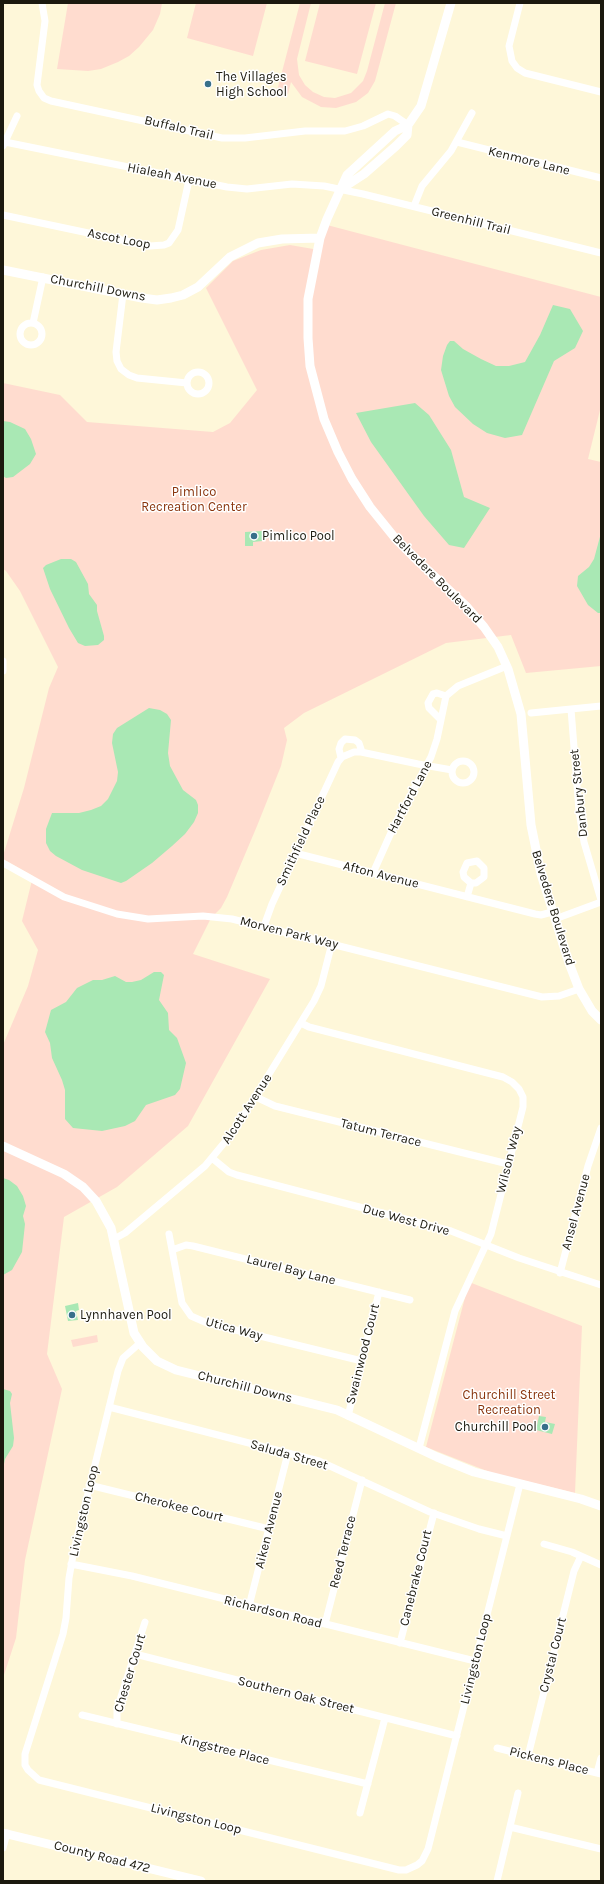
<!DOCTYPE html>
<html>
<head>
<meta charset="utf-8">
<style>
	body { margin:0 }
	#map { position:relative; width:604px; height:1884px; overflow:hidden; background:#fef7d9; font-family:Karla,sans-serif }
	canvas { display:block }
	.frame { position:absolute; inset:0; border:4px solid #1b190e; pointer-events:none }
</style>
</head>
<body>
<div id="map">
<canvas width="604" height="1884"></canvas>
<div class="frame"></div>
</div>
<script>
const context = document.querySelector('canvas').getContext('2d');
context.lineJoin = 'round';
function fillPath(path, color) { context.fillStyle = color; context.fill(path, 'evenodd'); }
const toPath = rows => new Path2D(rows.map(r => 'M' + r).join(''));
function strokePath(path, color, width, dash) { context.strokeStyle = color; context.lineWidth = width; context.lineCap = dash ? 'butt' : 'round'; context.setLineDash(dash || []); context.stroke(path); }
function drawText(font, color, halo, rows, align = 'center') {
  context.font = font + ' Karla,sans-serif'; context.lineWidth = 3; context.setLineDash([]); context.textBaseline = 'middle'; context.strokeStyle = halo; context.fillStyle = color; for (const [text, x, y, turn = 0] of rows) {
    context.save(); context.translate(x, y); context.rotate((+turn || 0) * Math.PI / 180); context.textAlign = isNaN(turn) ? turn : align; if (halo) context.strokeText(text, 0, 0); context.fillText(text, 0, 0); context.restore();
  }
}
const green = toPath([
	[68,3,162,3,160,14,153,30,139,47,129,56,118,62,101,69,88,71,57,69],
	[196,3,267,3,253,56,187,38],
	[300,3,311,3,297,59,299,75,305,85,313,92,324,97,335,98,351,93,363,81,367,71,385,3,396,3,375,81,368,93,356,102,336,108,321,107,302,97,291,82,288,94,277,91],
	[320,3,376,3,357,74,305,61],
	[327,225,601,297,601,406,588,459,601,462,601,666,526,673,511,635,446,643,304,713,284,728,287,740,281,766,257,826,227,897,221,908,211,918,193,954,270,979,188,1126,117,1187,64,1217,47,1354,62,1389,25,1560,16,1638,3,1678,3,1045,28,986,38,950,22,921,33,876,3,859,3,856,24,788,49,688,58,667,20,591,6,571,3,569,3,383,60,395,87,422,213,432,230,423,257,390,206,288,233,261,261,250,290,245,319,250],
	[469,1282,582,1326,575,1493,492,1473,426,1447],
	[97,1335,98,1342,73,1347,71,1340]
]);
const water = toPath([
	[553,305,570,309,583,331,575,348,554,361,522,435,505,438,487,433,473,424,455,407,449,396,441,370,443,356,447,345,450,341,454,341,463,349,481,359,496,366,509,366,525,362,540,335],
	[415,403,429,415,451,450,464,497,490,508,464,548,449,545,424,516,371,442,356,413],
	[3,421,10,422,25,429,31,439,36,454,30,464,13,477,6,478,3,476],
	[262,531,262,541,253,542,253,546,245,546,245,532],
	[601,533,601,613,598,613,588,605,577,586,578,576,589,567,594,559],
	[61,559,71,559,76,562,88,584,89,594,97,605,97,611,104,636,104,640,98,645,85,646,78,643,69,628,50,589,43,568,46,565],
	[149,708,160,710,167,714,171,720,168,753,170,766,183,790,196,800,198,805,198,813,194,822,185,834,172,846,152,863,126,881,121,883,82,870,56,856,50,851,46,843,46,829,52,813,79,813,91,810,101,806,108,799,117,781,118,772,112,743,113,734,117,728],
	[154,972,161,972,164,975,159,1000,168,1013,169,1030,177,1038,186,1063,180,1089,175,1095,146,1105,135,1121,125,1126,102,1131,73,1128,65,1119,65,1090,62,1080,52,1058,50,1043,45,1032,51,1010,66,1002,77,988,93,980,102,980,115,976,126,982,132,982,141,980],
	[3,1178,9,1180,17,1186,23,1196,26,1206,23,1216,25,1224,22,1252,12,1270,3,1275],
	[78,1303,79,1310,76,1311,78,1320,68,1321,65,1306],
	[3,1389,10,1391,12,1394,10,1403,14,1438,13,1446,5,1459,3,1469],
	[539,1416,546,1417,545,1422,555,1424,552,1434,536,1430]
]);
const minor = toPath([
	[42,3,45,21,37,85,39,91,44,98,51,101,222,138,245,138,305,131,345,131,363,126,388,114,395,116,408,125],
	[520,3,509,46,512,61,517,68,525,73,601,92],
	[5,142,227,187,247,189,292,184,324,186,363,194,601,253],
	[457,142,601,178],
	[3,146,17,116],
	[414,206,422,186,451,151,472,113],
	[3,215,150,246,164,245,169,243,178,230,189,180],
	[123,294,116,352,117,361,121,369,129,375,137,378,187,383],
	'20 334a11 11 0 1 1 22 0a11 11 0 1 1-22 0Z',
	[33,323,43,277],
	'187 383a11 11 0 1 1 22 0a11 11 0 1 1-22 0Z',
	[3,661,3,671],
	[571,709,579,811,584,842,601,900],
	[531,713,601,706],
	[440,719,429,708,428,703,433,694,437,693,446,696],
	[341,758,339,749,341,743,345,739,355,740,359,743,362,752],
	'452 772a11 11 0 1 1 22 0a11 11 0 1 1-22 0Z',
	[295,853,535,914,541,915,552,912],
	[3,863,64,897,117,914,148,919,203,916,232,919,542,997,559,996,579,989],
	[373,873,394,826,431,757,437,739,446,696,458,686,507,666],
	[467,897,471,883,464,877,463,872,467,863,477,861,484,868,484,877,476,883,471,883],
	[555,919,601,902],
	[264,926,272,904,338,762,342,757,354,752,361,752,418,764,452,770],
	[301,1023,309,1027,503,1077,512,1082,519,1089,523,1097,523,1107,491,1234,455,1311,419,1448],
	[256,1097,275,1106,508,1164],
	[212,1158,229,1172,237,1175,451,1231,519,1258,601,1285],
	[169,1234,182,1303,191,1316,207,1323,362,1361],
	[114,1239,125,1233,205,1166,234,1131,314,1001,321,986,332,943],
	[172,1250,186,1245,193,1246,410,1300],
	[560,1273,588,1166,601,1128],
	[140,1343,123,1358,118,1371,74,1550,69,1578,66,1618,63,1634,25,1754,25,1765,28,1770,39,1780,399,1870,406,1870,417,1865,422,1861,428,1849,520,1484],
	[109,1407,319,1461,430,1512,479,1529,507,1536],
	[348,1416,379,1292],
	[89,1485,269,1529],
	[544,1544,572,1552,601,1565],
	[71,1564,132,1576,475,1661],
	[249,1606,288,1453],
	[325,1624,362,1480],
	[400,1643,434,1513],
	[135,1654,457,1736],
	[82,1715,368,1784],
	[117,1724,117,1709,145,1622],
	[497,1748,601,1774],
	[528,1756,574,1571,581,1556],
	[597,1773,601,1758],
	[360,1813,385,1718],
	[510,1827,601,1849],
	[3,1848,7,1833],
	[497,1881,518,1793]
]);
const tertiary = toPath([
	[408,125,395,131,347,175,327,219,320,238,308,299,308,338,310,366,324,419,338,452,352,479,370,507,395,538,418,561,466,606,484,627,498,647,508,669,521,714,531,825,541,874,569,963,579,989,592,1011,601,1020],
	[341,189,364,174,396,146,407,135,408,125,421,106,451,3],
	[3,270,142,298,157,300,171,298,183,295,198,287,230,257,258,243,282,239,320,238],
	[3,1146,64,1174,83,1187,96,1201,111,1228,134,1333,143,1347,157,1361,176,1370,337,1410,437,1457,474,1472,581,1499,601,1506],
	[3,1833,201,1881]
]);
const markers = [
	[208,84,4,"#38708a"],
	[254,536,4,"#38708a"],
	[72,1315,4,"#38708a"],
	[545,1427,4,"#38708a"]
];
const poiNames = [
	["The Villages",216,77],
	["High School",216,92],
	["Pimlico Pool",262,536],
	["Lynnhaven Pool",80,1315],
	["Churchill Pool",537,1427,"right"]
];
const streetNames = [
	["Buffalo Trail",179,128,13],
	["Kenmore Lane",529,161,14],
	["Hialeah Avenue",172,176,11],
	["Greenhill Trail",471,221,14],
	["Ascot Loop",119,239,11],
	["Churchill Downs",98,288,11],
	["Belvedere Boulevard",437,579,45],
	["Danbury Street",579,793,-96],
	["Hartford Lane",410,797,-62],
	["Smithfield Place",301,841,-65],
	["Afton Avenue",381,875,14],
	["Belvedere Boulevard",553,908,73],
	["Morven Park Way",289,933,14],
	["Alcott Avenue",247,1109,-57],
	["Tatum Terrace",381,1133,14],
	["Wilson Way",509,1160,-76],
	["Ansel Avenue",576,1212,-75],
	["Due West Drive",406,1220,15],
	["Laurel Bay Lane",291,1270,14],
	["Utica Way",234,1329,15],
	["Swainwood Court",363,1354,-76],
	["Churchill Downs",245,1387,14],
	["Saluda Street",289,1455,16],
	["Cherokee Court",179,1507,14],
	["Livingston Loop",84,1511,-77],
	["Aiken Avenue",269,1530,-76],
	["Reed Terrace",343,1552,-76],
	["Canebrake Court",416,1578,-76],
	["Richardson Road",273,1612,14],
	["Crystal Court",553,1655,-76],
	["Livingston Loop",476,1659,-76],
	["Chester Court",130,1673,-73],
	["Southern Oak Street",296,1695,14],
	["Kingstree Place",225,1750,14],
	["Pickens Place",549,1761,14],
	["Livingston Loop",196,1819,14],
	["County Road 472",102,1857,14]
];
const parkNames = [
	["Pimlico",194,492],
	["Recreation Center",194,507],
	["Churchill Street",509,1395],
	["Recreation",509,1410]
];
fillPath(green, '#ffdccf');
fillPath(water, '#a9e8b4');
strokePath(minor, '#fff', 7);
strokePath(tertiary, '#fff', 9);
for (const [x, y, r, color] of markers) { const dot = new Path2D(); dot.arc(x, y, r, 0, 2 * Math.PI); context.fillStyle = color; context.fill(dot); strokePath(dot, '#fff', 1.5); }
drawText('13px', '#1b190e', '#fff', poiNames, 'left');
drawText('13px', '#1b190e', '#fff', streetNames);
drawText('13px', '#89340c', '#fff', parkNames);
</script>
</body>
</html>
